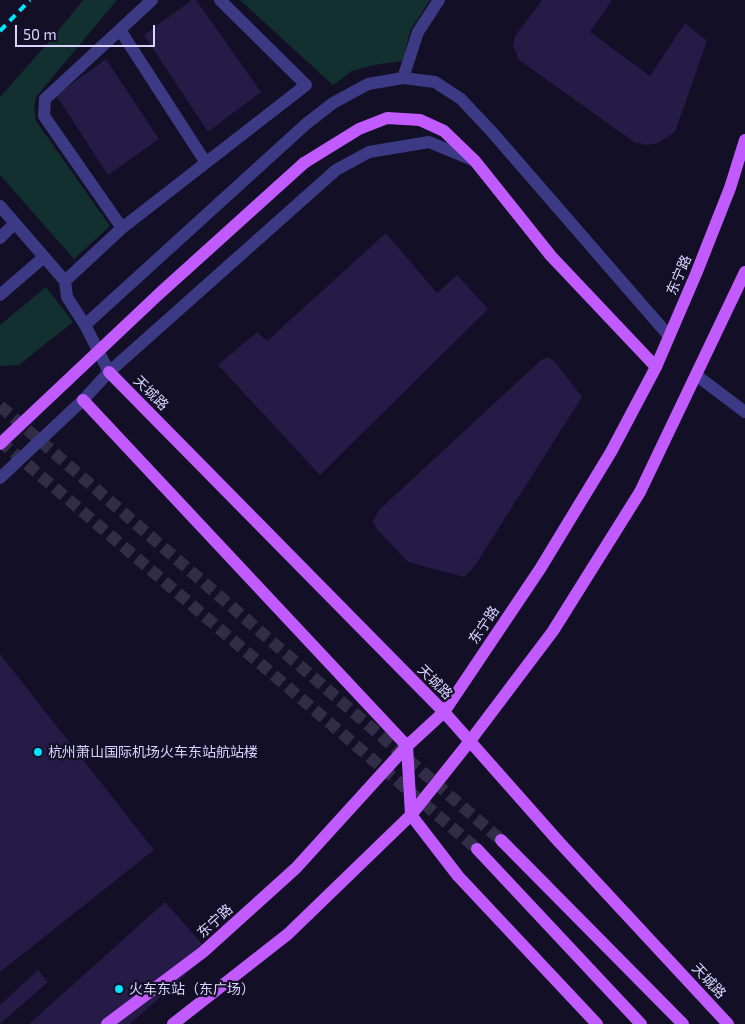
<!DOCTYPE html>
<html>
<head>
<meta charset="utf-8">
<style>
	body { margin:0 }
	#map { position:relative; width:745px; height:1024px; overflow:hidden; background:#130f26; font-family:"Exo 2",sans-serif }
	canvas { display:block }
	.scale { position:absolute; left:15px; top:25px; width:140px; height:22px; box-sizing:border-box; border:2px solid #d9d4ff; border-top:0; padding-left:6px; font-size:15px; line-height:18px; white-space:nowrap; color:#d9d4ff; -webkit-text-stroke:4px #130f26; paint-order:stroke }
</style>
</head>
<body>
<div id="map">
<canvas width="745" height="1024"></canvas>
<div class="scale">50 m</div>
</div>
<script>
const context = document.querySelector('canvas').getContext('2d');
context.lineJoin = 'round';
function fillPath(path, color) { context.fillStyle = color; context.fill(path, 'evenodd'); }
const toPath = rows => new Path2D(rows.map(r => 'M' + r).join(''));
function strokePath(path, color, width, dash) { context.strokeStyle = color; context.lineWidth = width; context.lineCap = dash ? 'butt' : 'round'; context.setLineDash(dash || []); context.stroke(path); }
function drawText(font, color, halo, rows, align = 'center') {
  context.font = font + ' "Exo 2","Noto Sans SC",sans-serif'; context.lineWidth = 4.5; context.setLineDash([]); context.textBaseline = 'middle'; context.strokeStyle = halo; context.fillStyle = color; for (const [text, x, y, turn = 0] of rows) {
    context.save(); context.translate(x, y); context.rotate((+turn || 0) * Math.PI / 180); context.textAlign = isNaN(turn) ? turn : align; if (halo) context.strokeText(text, 0, 0); context.fillText(text, 0, 0); context.restore();
  }
}
const green = toPath([
	[83,0,117,0,36,97,34,109,36,121,110,226,74,259,0,175,0,97,54,36],
	[240,0,430,0,410,31,403,61,374,65,352,71,333,85],
	[46,287,73,322,19,365,0,366,0,325]
]);
const building = toPath([
	[192,0,196,0,261,92,208,132,144,35],
	[542,0,612,0,590,32,650,76,685,23,707,41,675,132,656,144,646,145,634,142,519,60,513,46,515,36],
	[106,59,159,139,108,175,56,95],
	[386,233,437,293,457,275,488,309,320,475,218,365,257,332,267,341],
	[548,357,555,362,582,397,474,567,464,577,408,562,376,528,373,521,379,510,540,361],
	[0,654,154,850,0,972],
	[165,902,210,953,130,1024,29,1024],
	[38,970,48,982,0,1024,0,1005]
]);
const majorTunnel = toPath([
	[0,406,501,840],
	[0,441,477,849]
]);
const minor = toPath([
	[120,30,206,163],
	[403,78,418,32,439,0],
	[0,206,65,281],
	[122,228,44,116,45,99,152,0],
	[0,238,15,223],
	[0,295,44,257],
	[85,325,306,124,333,103,368,84,403,78,435,82,461,99,492,132,669,336],
	[109,372,85,325,67,297,65,281,122,228,306,85,220,0],
	[696,375,745,412],
	[0,478,83,400,109,372,336,170,369,152,429,142,475,161]
]);
const major = toPath([
	[304,163,359,129,387,118,420,120,444,131,475,161,551,256,656,367],
	[109,372,444,712,559,842,728,1024],
	[83,400,407,746,411,815,458,876,597,1024],
	[501,840,683,1024],
	[477,849,641,1024],
	[107,1024,203,952,296,868,407,746,444,712,540,569,611,452,656,367,696,274,730,188,745,140],
	[173,1024,288,934,411,815,470,741,553,631,640,492,745,272]
]);
const rail = toPath([
	[0,31,30,0]
]);
const majorBridge = toPath([
	[0,444,160,293,304,163]
]);
const markers = [
	[38,752,5,"#00e5ff"],
	[119,989,5,"#00e5ff"]
];
const streetNames = [
	["东宁路",679,275,-67],
	["天城路",151,393,45],
	["东宁路",484,625,-56],
	["天城路",435,682,45],
	["东宁路",215,921,-42],
	["天城路",709,981,47]
];
const poiNames = [
	["杭州萧山国际机场火车东站航站楼",48,752],
	["火车东站（东广场）",129,989]
];
fillPath(green, '#12302f');
fillPath(building, '#241b47');
strokePath(majorTunnel, '#312d47', 12, [12, 6]);
strokePath(minor, '#3d3a85', 12);
strokePath(major, '#c25bff', 12);
strokePath(rail, '#00e5ff', 4, [8, 6]);
strokePath(majorBridge, '#c25bff', 12);
for (const [x, y, r, color] of markers) { const dot = new Path2D(); dot.arc(x, y, r, 0, 2 * Math.PI); context.fillStyle = color; context.fill(dot); strokePath(dot, '#130f26', 2); }
drawText('14px', '#d9d4ff', '#130f26', streetNames);
drawText('14px', '#d9d4ff', '#130f26', poiNames, 'left');
</script>
</body>
</html>
